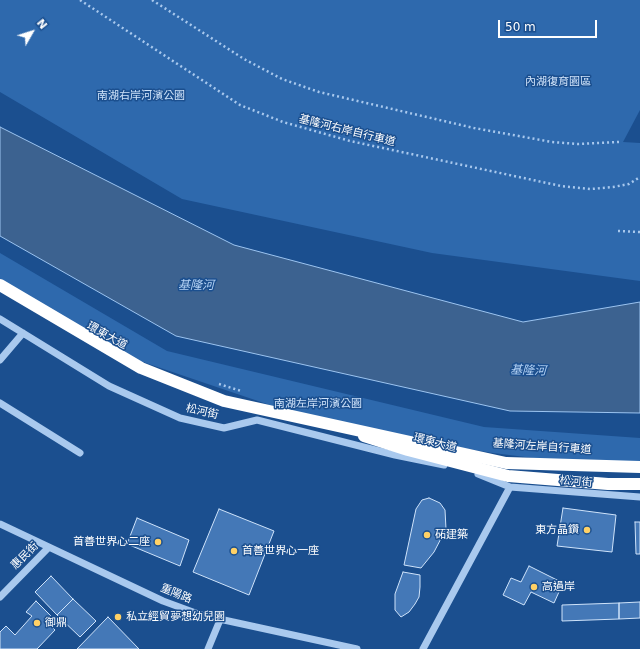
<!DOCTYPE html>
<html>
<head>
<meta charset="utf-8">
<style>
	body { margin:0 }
	#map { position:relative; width:640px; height:649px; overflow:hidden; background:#1b4f8f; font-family:"DejaVu Sans",sans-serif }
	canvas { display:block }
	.north { position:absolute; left:12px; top:12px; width:40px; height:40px; -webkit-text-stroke:3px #1b4f8f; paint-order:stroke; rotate:51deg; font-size:11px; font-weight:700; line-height:16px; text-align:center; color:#fff }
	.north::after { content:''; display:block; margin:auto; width:14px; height:18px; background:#fff; clip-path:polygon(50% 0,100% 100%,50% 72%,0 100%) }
	.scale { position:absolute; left:498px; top:20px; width:99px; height:18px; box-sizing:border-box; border:2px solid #fff; border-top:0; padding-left:5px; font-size:12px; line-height:14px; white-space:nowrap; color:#fff; -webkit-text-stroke:3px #1b4f8f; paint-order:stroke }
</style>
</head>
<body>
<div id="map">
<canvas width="640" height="649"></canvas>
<div class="north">N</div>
<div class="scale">50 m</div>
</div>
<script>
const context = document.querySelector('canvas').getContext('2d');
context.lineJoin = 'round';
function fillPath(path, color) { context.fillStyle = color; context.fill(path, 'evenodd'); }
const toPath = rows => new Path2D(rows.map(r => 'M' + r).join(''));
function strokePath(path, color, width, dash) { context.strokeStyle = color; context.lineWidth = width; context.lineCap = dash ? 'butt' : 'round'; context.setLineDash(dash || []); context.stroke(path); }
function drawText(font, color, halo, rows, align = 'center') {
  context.font = font + ' "DejaVu Sans","Noto Sans TC",sans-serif'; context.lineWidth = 3; context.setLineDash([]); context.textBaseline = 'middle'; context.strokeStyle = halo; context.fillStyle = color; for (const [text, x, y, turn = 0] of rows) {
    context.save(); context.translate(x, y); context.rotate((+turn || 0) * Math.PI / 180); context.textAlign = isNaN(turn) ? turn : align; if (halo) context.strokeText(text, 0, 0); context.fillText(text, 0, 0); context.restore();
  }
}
const green = toPath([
	[0,0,640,0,640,110,623,142,640,143,640,281,432,253,182,199,0,92],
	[0,253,167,351,484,427,640,438,640,462,566,462,493,453,401,438,314,420,137,360,0,280]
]);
const water = toPath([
	[0,127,234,245,523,322,640,302,640,413,510,411,176,336,0,236,0,127]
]);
const building = toPath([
	[429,498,440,503,445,510,446,529,434,552,421,568,404,565,416,509,422,500,429,498],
	[563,508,616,515,612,552,557,546,563,508],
	[219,509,274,531,249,595,193,572,219,509],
	[137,518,189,540,180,566,127,544,137,518],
	[635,522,640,522,640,554,636,554,635,522],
	[529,566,563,583,554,603,531,592,524,605,503,595,511,578,521,582,529,566],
	[403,572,420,575,420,587,419,597,415,604,409,612,401,617,395,610,395,594,403,572],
	[51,576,73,599,57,615,35,592,51,576],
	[73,599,96,621,80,637,57,615,73,599],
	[36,601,51,616,46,621,55,630,37,649,0,649,0,632,6,626,15,635,32,616,26,612,36,601],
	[640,602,640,618,619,619,619,603,640,602],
	[619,603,619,619,562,621,562,605,619,603],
	[108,617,139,649,77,649,108,617]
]);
const path = toPath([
	[80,0,240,105,283,122,350,141,561,186,591,189,613,187,629,184,640,177],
	[152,0,244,59,282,79,319,92,474,128,552,142,578,144,619,142],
	[618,231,640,232],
	[219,384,241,391]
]);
const minor = toPath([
	[0,319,109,386,180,418,224,428,257,420,395,455,444,465],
	[0,360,23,333],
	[0,403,80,453],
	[510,487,640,497],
	[0,524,163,601,201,615,357,649],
	[0,597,48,548],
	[208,649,220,620],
	[423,649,510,487,478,474]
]);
const highway = toPath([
	[364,436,408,450,508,476,608,484,640,484]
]);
const highwayBridge = toPath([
	[0,285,141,368,224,401,506,463,640,467]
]);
const markers = [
	[587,530,4,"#ffd166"],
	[427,535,4,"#ffd166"],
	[158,542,4,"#ffd166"],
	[234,551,4,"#ffd166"],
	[534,587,4,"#ffd166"],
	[118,617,4,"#ffd166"],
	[37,623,4,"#ffd166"]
];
const parkNames = [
	["內湖復育園區",558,82],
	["南湖右岸河濱公園",141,96],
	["南湖左岸河濱公園",318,404]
];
const streetNames = [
	["基隆河右岸自行車道",347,131,14],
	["環東大道",107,336,29],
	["松河街",202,412,13],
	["環東大道",435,443,14],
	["基隆河左岸自行車道",542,447,4],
	["松河街",576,482,5],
	["惠民街",25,556,-45],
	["重陽路",176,594,22]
];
const poiNames = [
	["東方晶鑽",579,530,"right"],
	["砳建築",435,535],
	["首善世界心二座",150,542,"right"],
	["首善世界心一座",242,551],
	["高過岸",542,587],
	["私立經貿夢想幼兒園",126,617],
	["御鼎",45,623]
];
const waterNames = [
	["基隆河",196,286],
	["基隆河",528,371,2]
];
fillPath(green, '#2e69ad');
fillPath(water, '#3c6290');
strokePath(water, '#9cc4f0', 1);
fillPath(building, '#4478b7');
strokePath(building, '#cfe3fa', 1);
strokePath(path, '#a9c9ee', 2.5, [2, 3]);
strokePath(minor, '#a9c9ee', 7);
strokePath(highway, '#fff', 12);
strokePath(highwayBridge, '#fff', 12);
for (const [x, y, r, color] of markers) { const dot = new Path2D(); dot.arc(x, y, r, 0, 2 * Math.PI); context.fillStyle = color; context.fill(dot); strokePath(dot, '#1b4f8f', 1.5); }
drawText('11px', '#cfe3fa', '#1b4f8f', parkNames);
drawText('11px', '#fff', '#1b4f8f', streetNames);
drawText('11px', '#fff', '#1b4f8f', poiNames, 'left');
drawText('italic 12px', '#b5d3f5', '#1b4f8f', waterNames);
</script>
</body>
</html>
